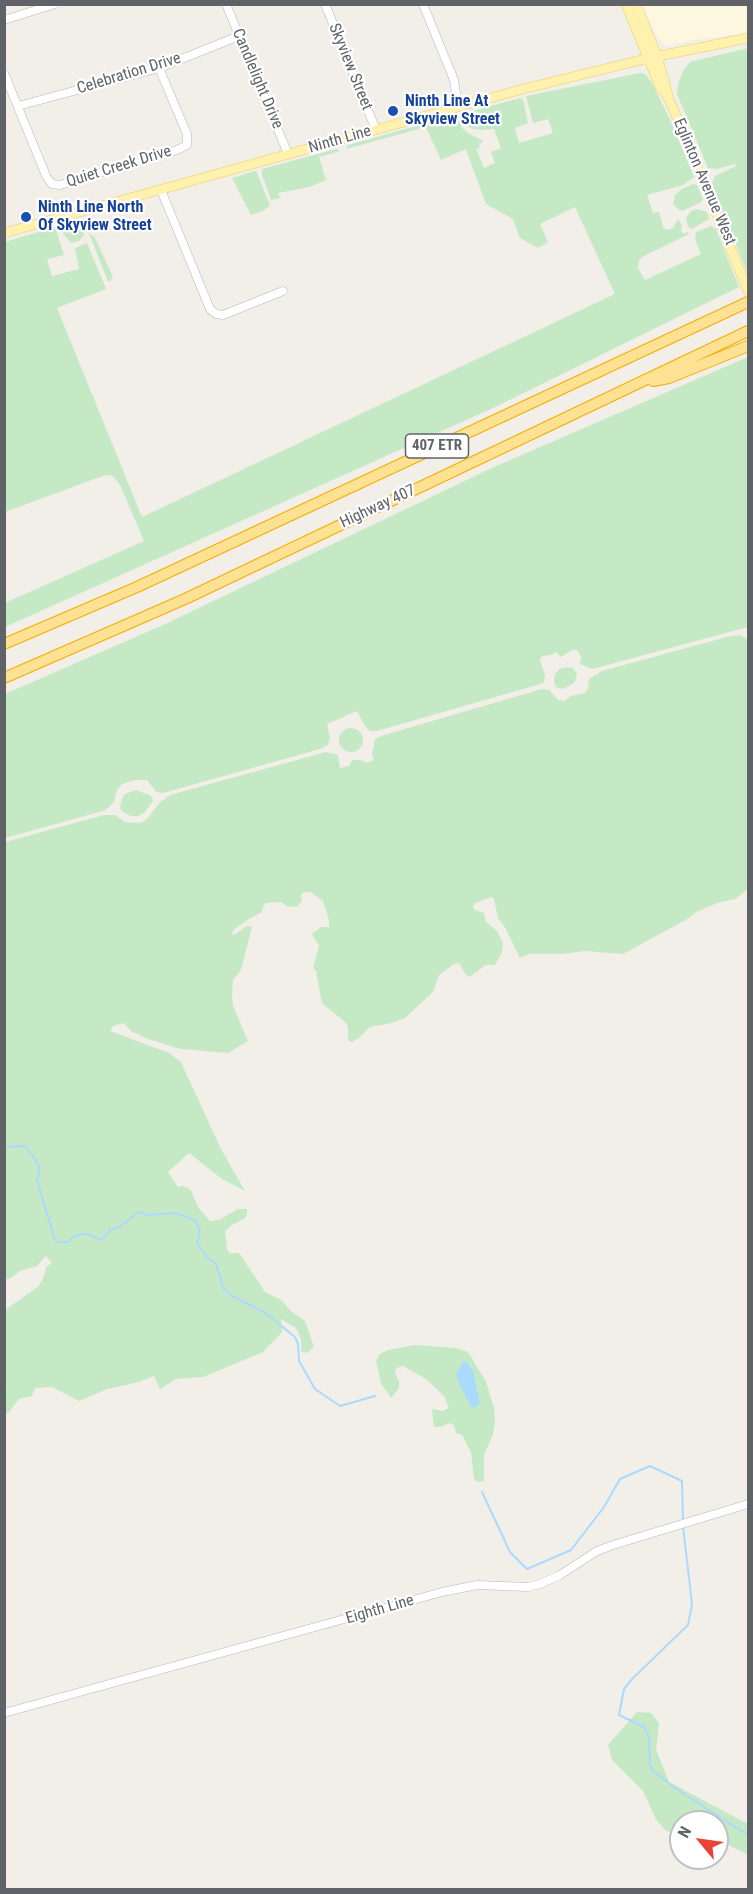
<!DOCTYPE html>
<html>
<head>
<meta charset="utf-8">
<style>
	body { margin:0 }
	#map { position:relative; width:753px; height:1894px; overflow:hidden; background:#f1efe8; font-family:"Roboto Condensed",sans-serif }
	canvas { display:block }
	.frame { position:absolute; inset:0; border:6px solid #5f6368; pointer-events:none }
	.north { position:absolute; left:669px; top:1810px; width:60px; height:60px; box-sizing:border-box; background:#fff; border:2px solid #bfc1c3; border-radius:50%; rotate:299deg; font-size:16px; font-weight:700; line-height:24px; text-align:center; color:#5f6368 }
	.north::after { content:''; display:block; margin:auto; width:21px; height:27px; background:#ea4335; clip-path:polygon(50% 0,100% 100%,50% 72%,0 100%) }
</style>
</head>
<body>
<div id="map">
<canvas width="753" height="1894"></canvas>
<div class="frame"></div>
<div class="north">N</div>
</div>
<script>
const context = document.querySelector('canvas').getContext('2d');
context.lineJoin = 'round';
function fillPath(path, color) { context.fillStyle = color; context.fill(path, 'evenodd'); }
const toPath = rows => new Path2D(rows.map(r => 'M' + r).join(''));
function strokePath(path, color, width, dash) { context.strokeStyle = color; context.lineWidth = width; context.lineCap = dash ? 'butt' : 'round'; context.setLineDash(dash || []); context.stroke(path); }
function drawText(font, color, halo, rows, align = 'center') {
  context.font = font + ' "Roboto Condensed",sans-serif'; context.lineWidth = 4.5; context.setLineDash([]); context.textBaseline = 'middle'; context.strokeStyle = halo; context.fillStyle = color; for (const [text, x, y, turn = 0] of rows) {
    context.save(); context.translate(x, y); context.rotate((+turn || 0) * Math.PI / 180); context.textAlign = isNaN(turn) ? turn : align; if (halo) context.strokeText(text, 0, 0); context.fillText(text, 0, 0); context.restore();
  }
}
const commercial = toPath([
	[642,5,748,5,748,33,695,40,670,45,664,44,657,37]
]);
const green = toPath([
	[748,48,748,275,712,184,715,176,736,166,735,164,717,169,708,168,677,94,678,84,684,69,690,62],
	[640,73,645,74,652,83,671,122,694,177,683,185,647,195,653,213,659,212,663,227,667,230,673,228,678,219,682,225,681,231,683,234,687,232,689,234,646,255,639,260,638,268,645,280,701,254,695,240,696,232,711,226,716,229,739,287,493,408,5,627,5,603,144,541,120,485,113,476,105,475,5,512,5,242,55,227,64,255,47,259,52,276,79,269,75,248,87,243,106,289,57,308,142,517,615,294,575,207,540,224,548,242,538,248,520,238,513,219,486,204,466,149,441,160,426,127,346,149,348,145,456,115,462,128,468,133,483,141,479,145,480,148,476,149,484,168,495,163,491,152,501,148,494,129,482,130,470,128,463,120,462,114,520,98,523,100,528,123,515,128,519,143,553,133,548,119,533,123,526,96],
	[336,149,340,151,319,157,326,180,309,187,278,193,280,198,271,200,262,175,262,169],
	[255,171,257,173,270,206,262,211,251,215,232,178],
	[693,184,697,185,703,199,701,202,682,211,678,209,673,204,675,195,682,189],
	[697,209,707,212,709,219,692,229,688,226,686,218,691,211],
	[78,220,82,225,84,235,79,241,71,243,64,235,61,225],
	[88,231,92,236,94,236,113,277,110,282,108,281],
	[748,357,748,627,592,669,580,664,581,656,577,650,572,650,561,657,556,652,551,655,542,656,540,661,545,675,544,682,537,685,377,731,370,731,365,726,357,711,327,724,330,738,328,745,320,749,163,793,156,792,147,780,134,780,122,784,116,792,114,802,106,810,5,838,5,694,163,625,494,467],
	[740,635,748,640,748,889,735,899,720,902,696,912,689,918,623,954,585,951,562,954,529,954,520,958,506,929,498,918,494,899,491,897,475,903,473,907,475,910,484,913,486,922,497,931,503,943,502,952,495,965,485,965,470,977,466,975,459,963,454,964,439,975,433,992,405,1018,392,1023,370,1027,360,1037,352,1042,348,1040,348,1027,346,1023,322,1003,316,971,313,968,319,946,312,934,321,927,329,927,329,920,323,901,310,892,305,892,301,894,302,901,298,906,289,907,281,902,266,903,263,906,262,912,249,919,233,930,232,934,234,935,247,926,252,927,241,970,233,980,232,995,233,1006,248,1041,228,1053,181,1049,148,1039,131,1031,124,1023,113,1026,110,1031,169,1053,181,1062,221,1149,245,1191,222,1179,189,1153,168,1172,178,1187,183,1186,191,1190,198,1207,210,1221,219,1220,238,1209,247,1209,247,1214,245,1218,232,1225,225,1231,227,1249,229,1253,239,1253,265,1292,281,1300,292,1312,305,1321,314,1347,307,1353,301,1351,301,1339,296,1328,281,1319,282,1332,263,1352,203,1377,176,1379,160,1389,154,1376,139,1382,107,1389,79,1401,52,1387,35,1388,32,1396,19,1399,8,1413,5,1413,5,1393,7,1386,4,1385,5,1310,39,1286,44,1276,46,1267,52,1263,46,1256,37,1266,20,1271,9,1279,5,1279,5,842,104,815,115,815,125,822,140,823,147,819,160,802,170,795,326,752,338,755,340,768,349,766,352,760,361,760,366,763,374,760,372,754,375,739,384,735,542,689,549,690,558,700,564,701,571,696,585,693,588,689,589,679,602,671,727,637],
	[567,667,573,668,577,674,574,683,563,689,556,687,554,681,555,674,559,669],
	'339 740a12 12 0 1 1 24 0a12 12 0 1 1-24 0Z',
	[136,790,151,796,153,801,145,812,138,816,131,816,123,812,120,808,122,799,125,794],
	[415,1345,455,1348,468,1352,486,1382,494,1408,495,1420,493,1434,484,1455,484,1481,477,1482,474,1479,471,1452,462,1435,456,1433,454,1425,449,1423,441,1427,434,1427,432,1409,443,1411,449,1408,444,1396,426,1379,403,1366,396,1368,395,1373,399,1381,399,1388,391,1398,381,1383,376,1361,380,1354,388,1350],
	[637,1712,651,1713,659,1723,656,1750,669,1782,748,1824,748,1855,717,1839,717,1822,681,1822,681,1836,665,1830,656,1819,643,1791,612,1760,608,1745]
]);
const water = toPath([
	[463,1362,467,1362,473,1371,480,1404,472,1408,459,1384,456,1374]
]);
const stream = toPath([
	[4,1147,25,1146,33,1156,40,1168,37,1180,55,1240,59,1242,68,1242,74,1237,82,1234,89,1234,100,1240,104,1238,110,1230,122,1225,139,1212,147,1215,175,1213,190,1218,197,1222,198,1226,200,1233,197,1243,207,1257,216,1264,223,1288,232,1296,264,1312,295,1337,298,1344,299,1361,315,1389,340,1406,375,1396],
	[482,1492,510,1552,527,1569,571,1550,604,1507,620,1479,650,1466,682,1481,683,1520],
	[683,1526,692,1604,688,1625,633,1678,624,1689,619,1715,644,1727,649,1737,650,1765,654,1772,684,1794,748,1835]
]);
const minor = toPath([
	[226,4,288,154],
	[325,4,376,130],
	[423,4,454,80,458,107],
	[4,20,55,4],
	[4,73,47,178,52,184,60,185,177,150,187,145,187,134,159,68],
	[18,106,159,68,239,36],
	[161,190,210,309,216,314,223,315,283,291],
	[4,1713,442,1592,477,1585,528,1587,540,1584,560,1575,597,1551,613,1545,748,1504]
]);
const major = toPath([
	[626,4,660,87,668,97,678,120,748,291],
	[636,4,657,56,668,95],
	[4,233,523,89,649,58,748,38]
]);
const highway = toPath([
	[653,381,669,378,748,346],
	[4,644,137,587,748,302],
	[4,678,185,599,748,331]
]);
const markers = [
	[393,111,6,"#1a4fb4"],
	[26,217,6,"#1a4fb4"]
];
const shields = [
	[437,446,63]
];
const shieldNames = [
	["407 ETR",437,446]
];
const streetNames = [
	["Skyview Street",350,67,68],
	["Celebration Drive",129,74,-17],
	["Candlelight Drive",257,79,67],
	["Ninth Line",340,140,-16],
	["Quiet Creek Drive",119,167,-17],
	["Eglinton Avenue West",704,182,67],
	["Highway 407",378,507,-25],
	["Eighth Line",380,1610,-16]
];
const transitNames = [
	["Ninth Line At",405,102],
	["Skyview Street",405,120],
	["Ninth Line North",38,208],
	["Of Skyview Street",38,226]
];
fillPath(commercial, '#fef7e0');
fillPath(green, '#c5e8c5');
fillPath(water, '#aadaff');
strokePath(stream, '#aadaff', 2);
strokePath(minor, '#b5b8bc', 9);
strokePath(major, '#f2c960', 10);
strokePath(highway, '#f9ab00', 12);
strokePath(minor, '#fff', 8);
strokePath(major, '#fff2af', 9);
strokePath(highway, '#fde293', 10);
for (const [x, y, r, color] of markers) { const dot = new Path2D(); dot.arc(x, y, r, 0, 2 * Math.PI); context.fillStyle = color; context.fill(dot); strokePath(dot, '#fff', 2); }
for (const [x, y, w] of shields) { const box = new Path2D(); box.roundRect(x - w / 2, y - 12, w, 24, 4.5); context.fillStyle = '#fff'; context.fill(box); strokePath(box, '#5f6368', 1.5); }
drawText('bold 15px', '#5f6368', null, shieldNames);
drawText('16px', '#5f6368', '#fff', streetNames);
drawText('bold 16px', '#164399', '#fff', transitNames, 'left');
</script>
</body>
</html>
